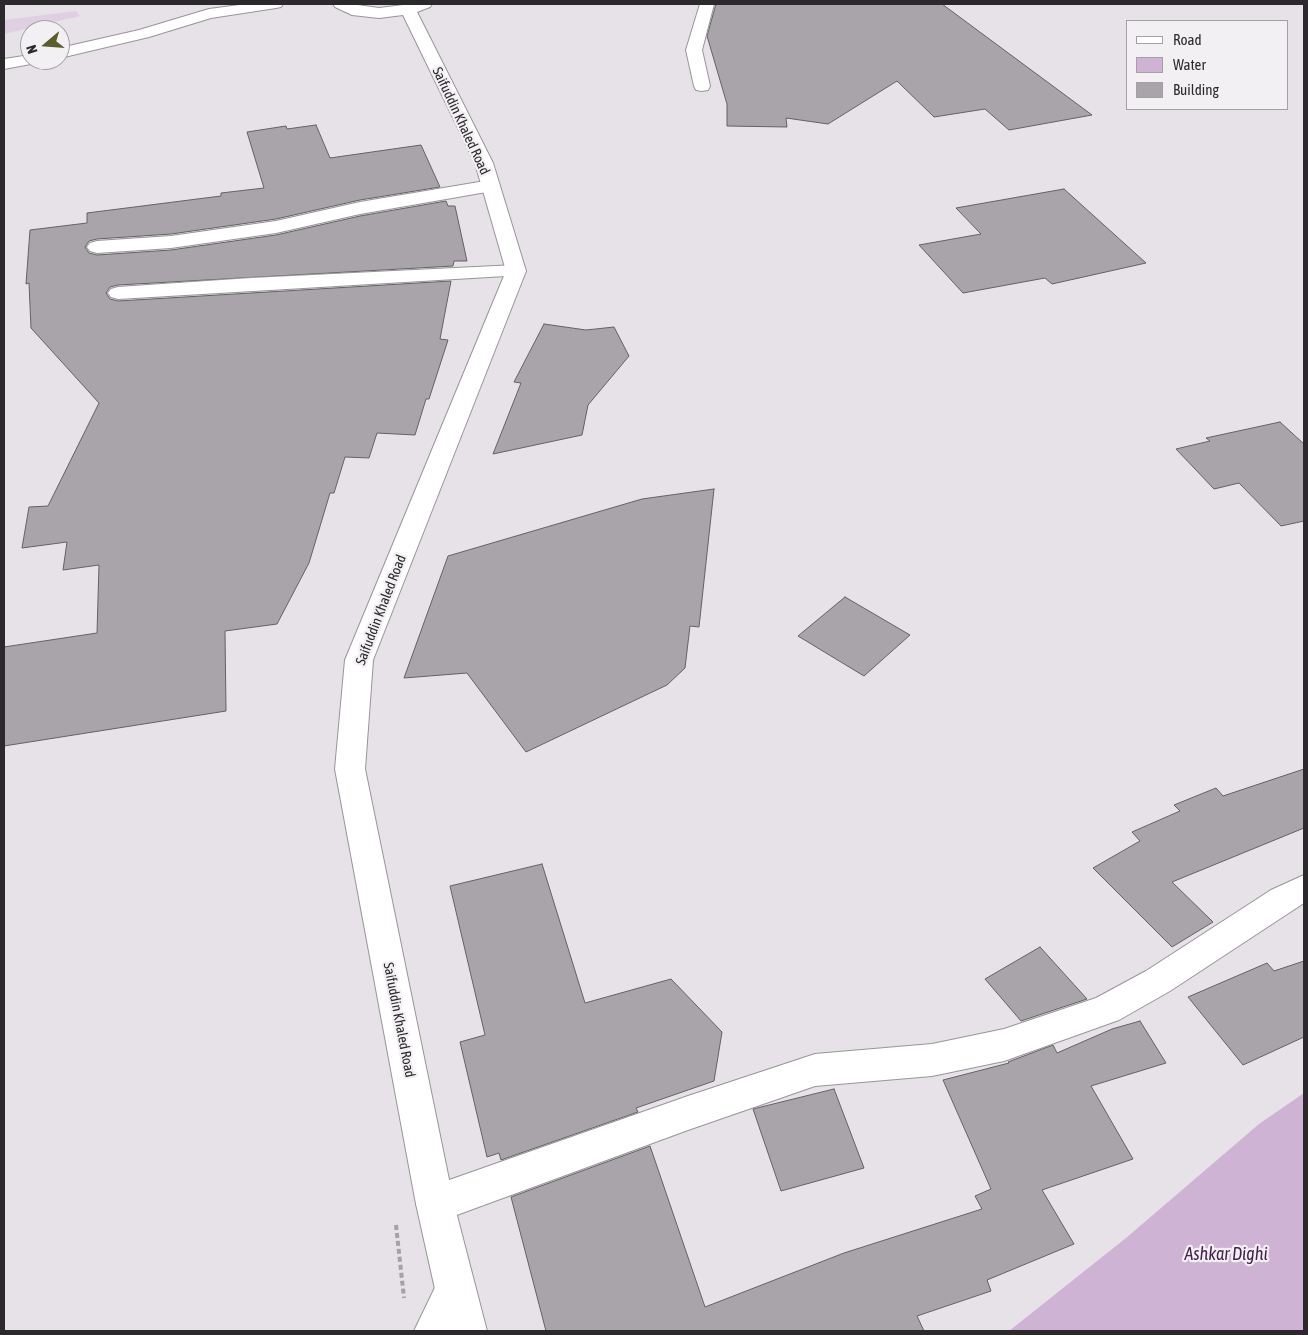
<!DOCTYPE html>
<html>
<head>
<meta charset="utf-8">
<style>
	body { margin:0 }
	#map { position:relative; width:1308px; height:1335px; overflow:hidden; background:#e6e2e7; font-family:"Asap Condensed",sans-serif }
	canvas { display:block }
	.frame { position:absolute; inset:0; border:5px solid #2b292b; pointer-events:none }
	.legend { position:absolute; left:1126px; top:20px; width:162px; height:90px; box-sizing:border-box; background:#f3f0f4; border:1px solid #a3a0a4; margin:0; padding:6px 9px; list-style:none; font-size:15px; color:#2b292b }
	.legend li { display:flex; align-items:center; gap:10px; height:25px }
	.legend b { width:25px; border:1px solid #a3a0a4 }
	.north { position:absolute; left:20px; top:20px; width:50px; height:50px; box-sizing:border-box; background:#f3f0f4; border:1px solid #a3a0a4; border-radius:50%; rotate:252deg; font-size:14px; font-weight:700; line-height:20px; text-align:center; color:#2b292b }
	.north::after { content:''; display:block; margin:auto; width:18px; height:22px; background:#5b5d2a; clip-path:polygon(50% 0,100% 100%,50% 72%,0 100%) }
</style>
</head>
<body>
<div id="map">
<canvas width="1308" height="1335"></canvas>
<div class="frame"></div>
<ul class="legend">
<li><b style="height:6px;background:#fff"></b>Road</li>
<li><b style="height:14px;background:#cfb3d5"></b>Water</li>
<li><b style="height:14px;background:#a8a4a9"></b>Building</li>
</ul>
<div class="north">N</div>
</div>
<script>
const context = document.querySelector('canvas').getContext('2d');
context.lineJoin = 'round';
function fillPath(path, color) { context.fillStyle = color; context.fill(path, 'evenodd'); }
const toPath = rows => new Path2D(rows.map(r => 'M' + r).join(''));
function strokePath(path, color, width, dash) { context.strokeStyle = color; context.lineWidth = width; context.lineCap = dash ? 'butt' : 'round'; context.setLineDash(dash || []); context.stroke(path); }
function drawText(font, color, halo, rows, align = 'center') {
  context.font = font + ' "Asap Condensed",sans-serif'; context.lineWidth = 4.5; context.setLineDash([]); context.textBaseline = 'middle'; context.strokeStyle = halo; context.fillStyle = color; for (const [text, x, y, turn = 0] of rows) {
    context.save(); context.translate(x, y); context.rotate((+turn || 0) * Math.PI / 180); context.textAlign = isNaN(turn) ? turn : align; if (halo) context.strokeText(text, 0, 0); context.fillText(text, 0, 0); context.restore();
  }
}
const green = toPath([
	[76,11,80,16,4,34,4,20]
]);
const water = toPath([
	[1304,1093,1304,1331,1009,1331,1126,1238,1259,1124]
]);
const building = toPath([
	[716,4,942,4,1092,115,1009,130,985,109,934,117,897,81,828,124,786,118,787,127,727,126,727,104,707,36,716,4],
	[316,125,330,158,421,145,440,187,360,200,276,219,171,234,97,239,89,241,85,247,89,253,97,255,171,250,276,235,360,216,446,201,448,206,455,206,467,261,454,261,453,266,118,285,110,287,106,293,110,299,118,301,451,281,440,339,448,340,429,399,426,399,415,435,377,433,369,458,345,457,334,493,330,493,309,563,277,624,225,631,226,711,4,746,4,647,97,633,99,565,63,570,67,542,22,548,29,507,48,506,99,403,31,328,29,283,26,284,30,230,87,223,87,213,221,196,221,193,264,188,247,132,286,126,287,129,316,125],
	[1064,189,1146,263,1052,284,1045,278,963,293,919,245,981,234,956,208,1064,189],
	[544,324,586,330,614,327,629,356,588,405,582,435,493,454,521,383,514,382,544,324],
	[1280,422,1304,444,1304,521,1281,526,1239,483,1214,489,1176,449,1210,441,1206,438,1280,422],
	[714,489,699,627,690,626,685,668,667,685,526,752,467,673,404,678,448,556,642,499,714,489],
	[845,597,910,635,864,676,798,636,845,597],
	[1304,769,1304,828,1172,882,1213,922,1172,947,1093,868,1140,841,1132,832,1180,811,1174,805,1216,788,1223,796,1304,769],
	[542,864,585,1003,671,979,722,1032,714,1081,636,1108,638,1112,501,1160,499,1153,487,1157,460,1042,485,1035,450,886,542,864],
	[1040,947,1087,999,1021,1021,985,979,1040,947],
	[1304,961,1304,1037,1243,1065,1188,997,1267,963,1274,971,1304,961],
	[1140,1021,1166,1063,1091,1086,1133,1159,1042,1190,1074,1244,987,1280,991,1291,917,1316,924,1331,546,1331,511,1197,650,1146,705,1307,844,1253,982,1209,975,1196,991,1189,943,1080,1009,1063,1008,1062,1053,1045,1057,1053,1112,1029,1140,1021],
	[834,1089,864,1168,781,1191,753,1109,834,1089]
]);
const path = toPath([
	[396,1225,404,1298]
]);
const street = toPath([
	[247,4,283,4,281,7,276,8,211,18,149,37,60,58,60,48,139,30,209,9,247,4],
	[700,4,714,4,702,50,710,86,708,90,702,91,696,90,694,86,686,50,700,4],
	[30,55,30,60,38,60,36,63,4,69,4,59,30,55],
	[491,180,498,182,500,186,498,190,360,214,276,233,171,248,97,253,90,251,87,247,90,243,97,241,171,236,276,221,360,202,491,180],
	[516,265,523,267,526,271,523,275,118,299,111,297,108,293,111,289,118,287,251,278,516,265],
	[1304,875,1304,903,1170,991,1119,1020,1004,1061,932,1076,815,1086,688,1130,435,1223,422,1217,416,1204,422,1191,435,1185,688,1096,815,1054,932,1044,1004,1029,1096,998,1146,971,1271,890,1304,875],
	[455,1269,469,1275,475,1289,455,1331,414,1331,441,1275,455,1269]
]);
const secondary = toPath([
	[333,4,351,4,379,8,411,4,432,4,430,7,417,12,493,163,526,271,373,660,365,769,454,1204,487,1331,447,1331,435,1289,416,1204,335,769,345,660,506,271,475,163,403,15,379,18,352,15,335,7,333,4]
]);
const streetNames = [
	["Saifuddin Khaled Road",461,121,65],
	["Saifuddin Khaled Road",381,610,-69],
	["Saifuddin Khaled Road",399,1020,79]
];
const nearWaternames = [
	["Ashkar Dighi",1226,1254]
];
fillPath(green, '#e0cfe3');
fillPath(water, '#cfb3d5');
fillPath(building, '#a8a4a9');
strokePath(building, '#646165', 1);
strokePath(street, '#989599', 2);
strokePath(secondary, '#989599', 2);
strokePath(path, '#a5a1a5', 4, [5, 3]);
fillPath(street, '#fff');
fillPath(secondary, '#fff');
drawText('14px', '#2b292b', '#f3f0f4', streetNames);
drawText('italic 18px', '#46224d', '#f3f0f4', nearWaternames);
</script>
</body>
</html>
